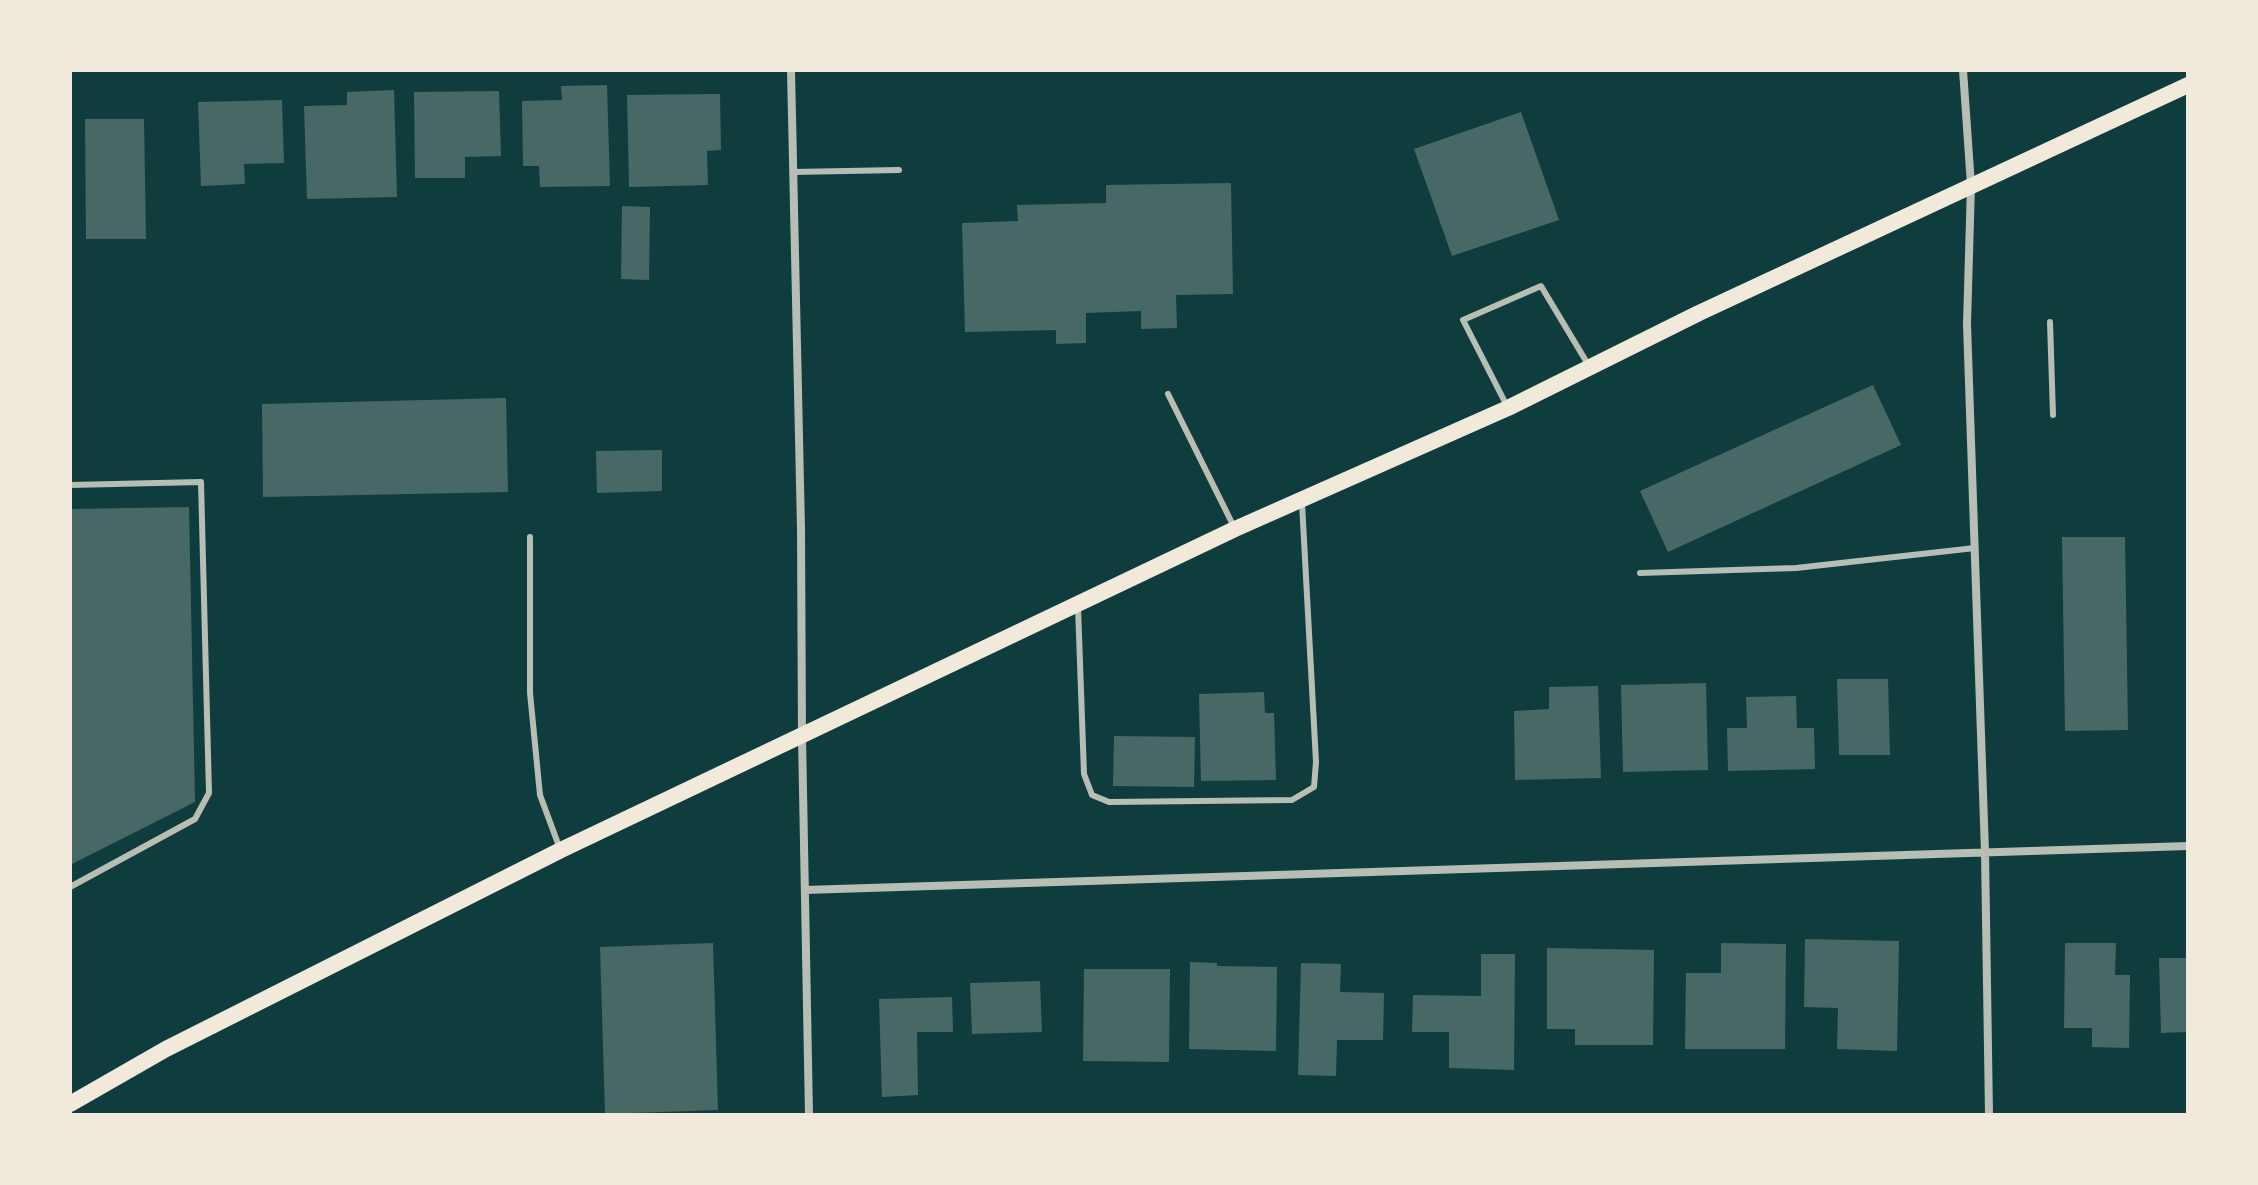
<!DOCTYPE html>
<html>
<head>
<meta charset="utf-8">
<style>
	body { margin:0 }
	#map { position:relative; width:2258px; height:1185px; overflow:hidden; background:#0f3d3e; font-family:"Space Grotesk",sans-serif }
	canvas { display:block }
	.frame { position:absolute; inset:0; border:72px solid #f1e9da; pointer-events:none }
</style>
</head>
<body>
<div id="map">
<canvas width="2258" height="1185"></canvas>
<div class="frame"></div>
</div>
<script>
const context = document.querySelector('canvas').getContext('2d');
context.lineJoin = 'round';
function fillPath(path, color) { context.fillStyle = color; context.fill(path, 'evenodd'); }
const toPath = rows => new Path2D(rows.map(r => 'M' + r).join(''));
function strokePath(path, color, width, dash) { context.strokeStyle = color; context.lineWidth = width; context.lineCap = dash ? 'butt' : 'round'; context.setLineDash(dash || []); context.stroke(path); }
const building = toPath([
	[607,85,610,186,540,187,539,166,523,166,522,101,562,100,561,86],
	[394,90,397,197,307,199,304,106,347,105,347,92],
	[499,91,501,156,465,157,465,178,415,178,414,92],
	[720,94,721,150,707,151,708,185,629,187,627,95],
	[282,100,284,163,244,164,245,184,201,186,198,102],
	[1521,112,1559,220,1452,256,1414,149],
	[85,119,144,119,146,239,86,239],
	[1231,183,1233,294,1176,295,1177,328,1141,329,1141,311,1086,313,1086,343,1056,344,1056,330,965,332,962,223,1018,221,1017,205,1106,203,1106,185],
	[622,206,650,207,649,280,621,279],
	[1873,385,1901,445,1668,552,1640,491],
	[506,398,508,492,263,497,262,404],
	[662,450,662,491,597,493,596,451],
	[189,507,195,802,70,865,70,509],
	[2062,537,2125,537,2128,730,2065,731],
	[1837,679,1888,679,1890,755,1839,755],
	[1706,683,1708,770,1623,772,1621,685],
	[1598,686,1601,778,1515,780,1514,711,1549,709,1549,687],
	[1264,692,1265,713,1274,713,1276,780,1201,781,1199,694],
	[1796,696,1797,728,1814,728,1815,769,1728,771,1727,728,1747,728,1746,697],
	[1114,736,1195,737,1194,787,1113,786],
	[1805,939,1899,941,1897,1051,1837,1049,1838,1008,1804,1007],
	[713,943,718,1110,605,1114,600,947],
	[1721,943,1786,944,1785,1049,1685,1049,1686,973,1721,973],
	[2065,943,2116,943,2115,975,2130,975,2129,1048,2092,1047,2092,1028,2064,1028],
	[1547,948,1654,950,1653,1045,1575,1045,1575,1029,1547,1029],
	[1481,954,1515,954,1514,1070,1449,1068,1449,1032,1412,1032,1413,995,1481,996],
	[2159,958,2188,958,2188,1032,2161,1033],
	[1190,962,1217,963,1217,966,1277,967,1276,1051,1189,1049],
	[1301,963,1341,964,1340,992,1384,993,1383,1040,1337,1040,1336,1076,1298,1075],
	[1084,969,1170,969,1169,1062,1083,1061],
	[1040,981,1042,1032,972,1034,970,983],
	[952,997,953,1032,917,1032,918,1095,882,1097,879,999]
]);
const service = toPath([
	[793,172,899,170],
	[2050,322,2053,415],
	[1168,394,1235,529],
	[1508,408,1463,320,1541,286,1589,366],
	[70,485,201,482,209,793,195,819,70,887],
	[530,537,530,693,540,795,560,849],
	[1640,573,1796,568,1975,548],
	[1078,607,1084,774,1092,795,1109,802,1292,800,1314,787,1316,762,1302,503]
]);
const minor = toPath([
	[791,70,801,529,802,736,809,1115],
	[1963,70,1971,185,1967,324,1985,852,1989,1115],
	[805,890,2188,846]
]);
const secondary = toPath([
	[70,1104,166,1049,561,850,1235,529,1508,408,1699,313,2188,85]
]);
fillPath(building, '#486865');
strokePath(service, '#b8beb3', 6);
strokePath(minor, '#b8beb3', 8);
strokePath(secondary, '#f1e9da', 16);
</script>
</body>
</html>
